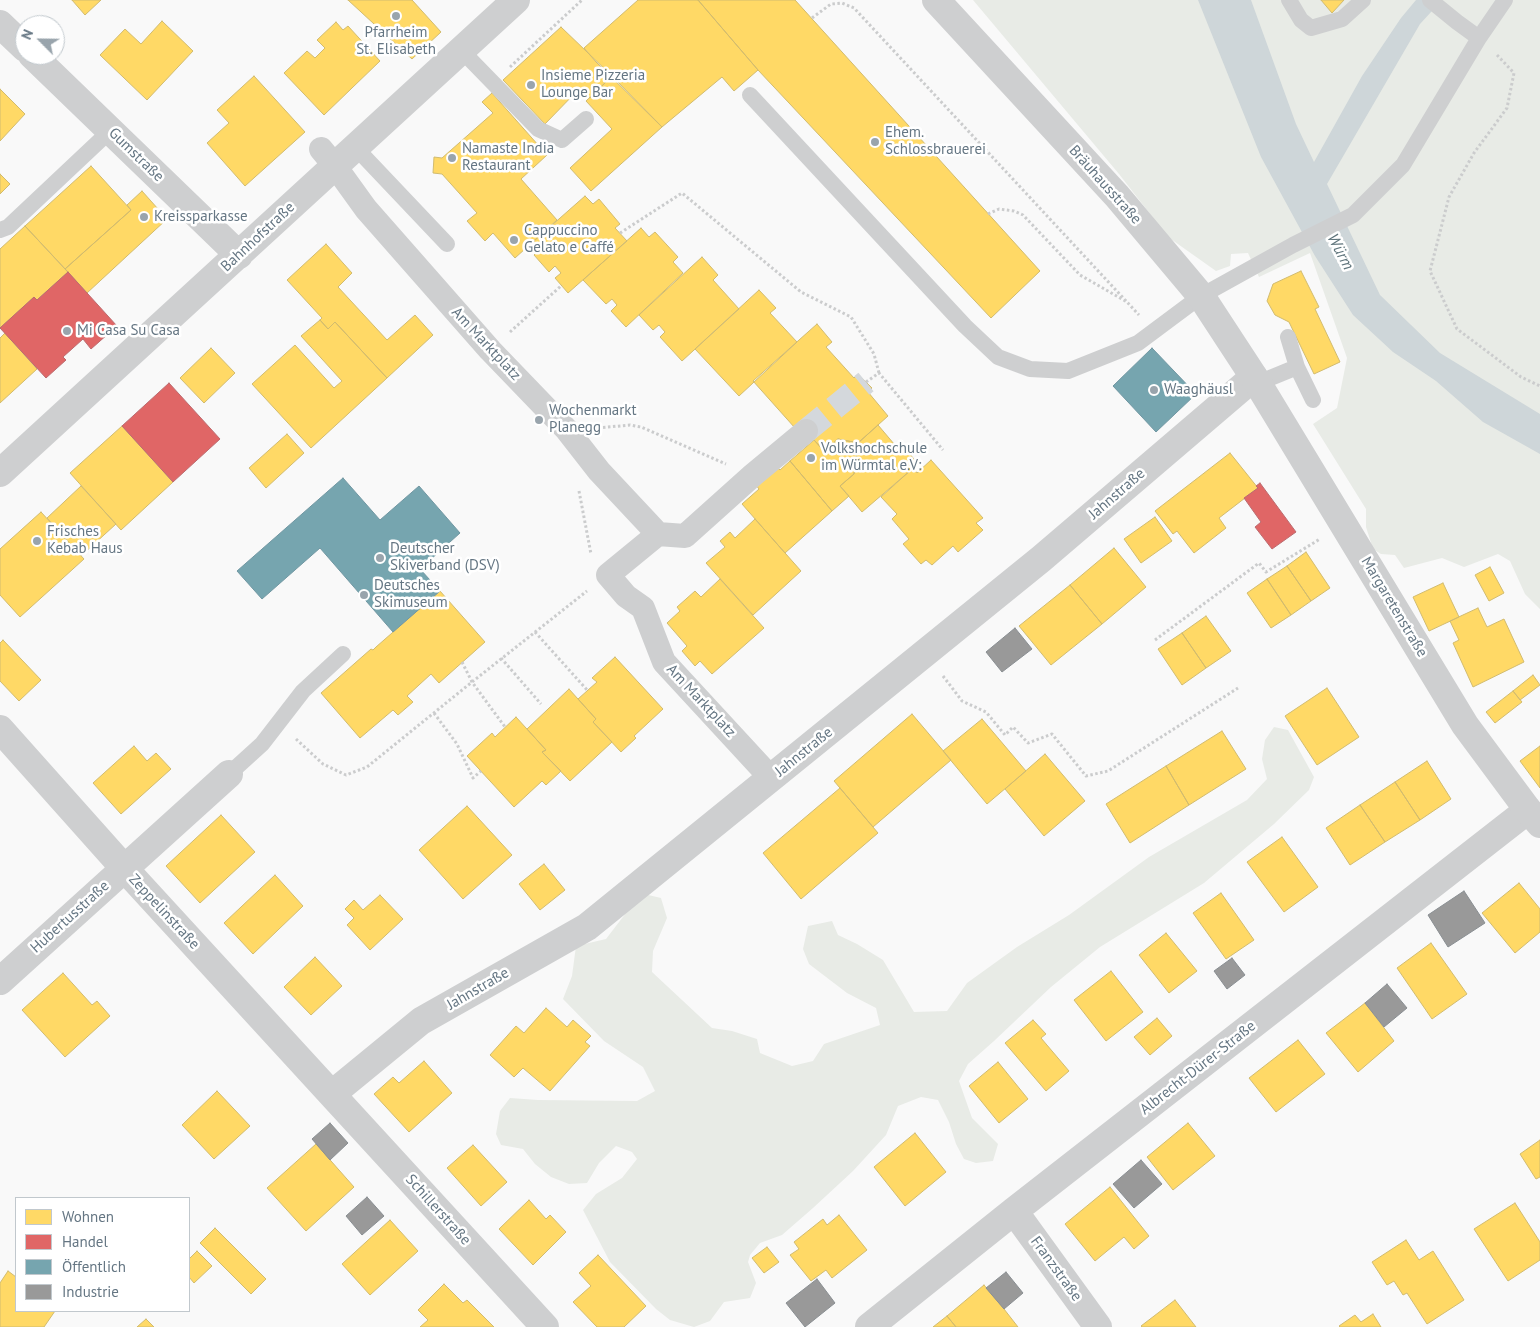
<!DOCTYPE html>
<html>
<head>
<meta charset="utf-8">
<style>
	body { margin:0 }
	#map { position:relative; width:1540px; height:1327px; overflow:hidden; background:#f9f9f9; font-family:"PT Sans",sans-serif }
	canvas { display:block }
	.legend { position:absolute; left:15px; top:1197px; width:175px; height:115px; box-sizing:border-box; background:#fff; border:1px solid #c1c8cd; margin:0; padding:6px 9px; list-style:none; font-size:15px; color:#657683 }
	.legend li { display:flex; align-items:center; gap:10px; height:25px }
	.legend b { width:25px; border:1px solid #c1c8cd }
	.north { position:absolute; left:15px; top:15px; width:50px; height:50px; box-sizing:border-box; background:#fff; border:1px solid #c1c8cd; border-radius:50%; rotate:293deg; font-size:14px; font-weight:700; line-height:20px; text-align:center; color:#657683 }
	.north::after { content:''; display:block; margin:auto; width:18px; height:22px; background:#99a4ac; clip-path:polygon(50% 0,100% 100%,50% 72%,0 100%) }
</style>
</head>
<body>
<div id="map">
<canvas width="1540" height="1327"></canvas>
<ul class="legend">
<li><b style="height:14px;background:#ffd966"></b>Wohnen</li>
<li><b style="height:14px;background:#e06666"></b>Handel</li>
<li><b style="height:14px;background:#76a5af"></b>Öffentlich</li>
<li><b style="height:14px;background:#999"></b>Industrie</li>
</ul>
<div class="north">N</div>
</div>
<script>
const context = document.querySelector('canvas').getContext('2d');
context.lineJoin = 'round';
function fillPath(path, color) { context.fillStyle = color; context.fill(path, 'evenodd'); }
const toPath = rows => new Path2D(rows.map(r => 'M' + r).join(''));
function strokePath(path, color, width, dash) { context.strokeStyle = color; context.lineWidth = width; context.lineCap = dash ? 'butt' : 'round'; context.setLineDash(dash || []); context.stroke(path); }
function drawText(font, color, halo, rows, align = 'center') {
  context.font = font + ' "PT Sans",sans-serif'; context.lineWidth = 5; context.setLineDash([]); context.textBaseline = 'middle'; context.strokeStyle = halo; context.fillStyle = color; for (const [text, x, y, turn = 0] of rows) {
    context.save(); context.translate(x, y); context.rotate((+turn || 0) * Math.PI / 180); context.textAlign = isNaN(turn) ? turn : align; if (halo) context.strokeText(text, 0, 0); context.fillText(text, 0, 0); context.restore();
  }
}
const green = toPath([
	[973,0,1540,0,1540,609,1525,594,1510,561,1498,554,1464,567,1442,558,1404,568,1395,555,1381,554,1373,549,1366,527,1366,509,1313,424,1337,408,1347,358,1310,253,1259,277,1248,253,1231,254,1230,266,1216,271,1168,237,1119,174],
	[1274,727,1288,730,1314,777,1309,790,1274,824,1204,883,1100,947,1051,987,994,1041,968,1064,959,1081,972,1118,998,1144,993,1161,976,1163,964,1159,956,1144,949,1122,938,1100,921,1097,898,1106,886,1135,853,1171,813,1208,782,1235,760,1243,750,1255,748,1262,756,1283,750,1298,724,1302,710,1321,694,1327,670,1320,656,1309,610,1262,583,1210,596,1194,622,1178,637,1159,632,1152,616,1146,599,1163,587,1183,569,1184,551,1177,535,1164,523,1149,501,1145,496,1134,500,1111,510,1098,538,1100,637,1101,655,1091,643,1067,604,1041,563,999,572,976,576,946,606,939,629,909,644,894,661,898,667,918,653,951,652,972,712,1028,732,1031,757,1039,760,1053,792,1066,813,1061,824,1044,880,1025,876,1008,847,993,809,964,803,949,808,926,832,921,838,935,857,944,883,960,914,1012,947,1011,967,983,1017,947,1069,915,1149,857,1247,800,1267,779,1262,759,1265,740]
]);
const water = toPath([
	[1198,0,1251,0,1296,124,1314,162,1362,76,1401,18,1416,0,1442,0,1420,24,1327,184,1380,295,1440,353,1540,414,1540,454,1483,422,1436,381,1393,352,1353,315,1315,256,1261,157]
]);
const homes = toPath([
	[72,0,101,0,85,15,72,0],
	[348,0,412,0,441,32,412,59,348,0],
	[638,0,698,0,758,70,734,91,722,77,662,127,596,62,584,48,638,0],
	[698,0,795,0,1040,271,991,318,758,70,698,0],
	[1321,0,1344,0,1332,13,1321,0],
	[162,21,193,51,147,100,100,55,125,29,141,44,162,21],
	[336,22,343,30,348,26,380,61,324,115,284,73,307,51,315,58,325,48,317,40,336,22],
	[561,27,612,76,590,98,579,89,545,124,503,80,561,27],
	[254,76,305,132,245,186,207,143,229,123,217,110,254,76],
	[612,76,662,127,591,191,570,168,612,129,586,101,612,76],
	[0,89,25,114,0,141,0,89],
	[492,93,547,155,521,179,557,220,515,258,493,233,485,241,467,221,477,213,442,174,433,173,434,157,442,158,493,113,482,102,492,93],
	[91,166,131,210,65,269,25,226,91,166],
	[0,174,10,184,0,194,0,174],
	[142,191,167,219,87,293,65,269,131,210,127,205,142,191],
	[585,196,593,204,599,199,620,224,615,228,627,241,568,293,555,278,561,273,555,266,549,272,534,255,540,249,534,241,585,196],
	[25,226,68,272,37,300,34,297,0,328,0,249,25,226],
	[641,228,649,237,655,232,678,257,673,262,683,273,626,327,611,311,617,305,612,299,606,304,583,280,641,228],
	[326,244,352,273,338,287,387,340,415,315,433,335,387,378,335,322,328,329,320,320,322,318,287,280,326,244],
	[702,257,718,275,713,280,739,309,682,361,660,337,665,332,659,325,653,330,639,315,702,257],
	[1301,271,1319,307,1315,309,1340,362,1314,374,1289,322,1275,315,1267,301,1273,284,1301,271],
	[759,290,776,308,770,313,797,342,739,396,695,349,759,290],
	[320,320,328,329,335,322,387,378,311,448,252,384,295,345,334,388,342,381,301,336,320,320],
	[817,324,832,342,826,347,854,378,858,374,872,388,868,392,888,416,858,443,838,439,824,451,806,431,795,428,753,381,817,324],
	[5,333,37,369,0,403,0,338,5,333],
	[211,348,235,373,204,403,180,378,211,348],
	[878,425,900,451,904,447,918,464,862,512,840,486,854,474,858,443,878,425],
	[122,426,173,482,121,530,70,473,122,426],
	[287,434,304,453,266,488,249,468,287,434],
	[838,439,858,443,854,474,840,486,849,496,832,511,790,461,814,440,824,451,838,439],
	[1230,453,1258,488,1219,518,1226,528,1194,553,1177,531,1173,534,1155,511,1230,453],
	[931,460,983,518,976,523,983,530,958,552,953,546,932,565,926,560,921,564,903,544,909,539,892,519,897,514,881,497,913,468,917,473,931,460],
	[790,461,832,511,785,553,742,504,759,489,756,485,776,466,780,470,790,461],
	[81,486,116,524,81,556,47,518,81,486],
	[41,512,84,559,20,617,0,595,0,549,41,512],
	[1155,517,1172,541,1141,563,1124,539,1155,517],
	[755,519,801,571,753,615,706,563,725,547,720,541,730,532,735,538,755,519],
	[1114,548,1146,587,1102,624,1070,585,1114,548],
	[1306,552,1330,588,1311,601,1287,566,1306,552],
	[1287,566,1311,601,1291,615,1267,579,1287,566],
	[1490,567,1504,593,1489,601,1475,575,1490,567],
	[720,579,764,628,712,674,700,661,695,666,682,651,687,646,667,623,680,611,677,607,695,591,701,597,720,579],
	[1267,579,1291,615,1271,628,1247,593,1267,579],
	[1443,583,1459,617,1429,631,1413,597,1443,583],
	[1070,585,1102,624,1051,665,1019,626,1070,585],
	[440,591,485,642,439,683,431,674,407,696,413,702,398,715,393,710,360,738,321,693,371,649,373,650,376,647,440,591],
	[1478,608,1487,627,1504,619,1524,662,1473,687,1453,643,1459,640,1450,621,1478,608],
	[1206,616,1231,651,1206,668,1182,633,1206,616],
	[1182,633,1206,668,1182,685,1158,649,1182,633],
	[3,640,41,680,19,701,0,681,0,643,3,640],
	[615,657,663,709,634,736,636,738,621,752,593,722,596,719,578,699,597,682,592,678,615,657],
	[1533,675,1540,685,1520,700,1513,691,1533,675],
	[1327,688,1359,737,1317,765,1285,716,1327,688],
	[569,689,596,719,593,722,612,742,570,781,542,752,546,750,527,729,569,689],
	[1513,691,1522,702,1495,723,1486,712,1513,691],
	[912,714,951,760,873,827,834,781,912,714],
	[516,717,546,750,542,752,561,771,546,785,542,781,514,807,467,756,492,733,495,737,516,717],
	[982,719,1026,771,987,804,943,751,982,719],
	[1222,731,1246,769,1189,805,1166,766,1222,731],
	[134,746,147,761,156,753,171,769,121,814,93,783,134,746],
	[1540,746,1540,788,1520,761,1540,746],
	[1045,754,1085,801,1044,836,1005,789,1045,754],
	[1427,761,1451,799,1420,820,1395,782,1427,761],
	[1166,766,1189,805,1130,843,1106,804,1166,766],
	[1395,782,1420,820,1385,842,1360,805,1395,782],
	[840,788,878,833,801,899,763,853,840,788],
	[1360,805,1385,842,1350,865,1326,828,1360,805],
	[467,806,512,855,463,899,419,850,467,806],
	[221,815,255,852,200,903,166,866,221,815],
	[1282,837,1318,887,1284,912,1247,862,1282,837],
	[544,864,565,890,540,910,519,884,544,864],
	[275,875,303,906,253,954,224,923,275,875],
	[1519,883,1540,909,1540,932,1515,953,1482,913,1519,883],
	[1221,893,1254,940,1226,959,1193,913,1221,893],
	[380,895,403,919,370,950,347,925,354,918,345,909,354,900,363,910,380,895],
	[1166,933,1197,971,1169,993,1139,955,1166,933],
	[1431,943,1467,994,1432,1019,1397,968,1431,943],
	[315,957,342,986,311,1015,284,987,315,957],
	[1111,971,1143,1012,1106,1041,1074,1000,1111,971],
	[63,973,92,1005,97,1001,110,1016,65,1057,22,1010,63,973],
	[1365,1003,1394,1041,1358,1072,1326,1033,1365,1003],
	[546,1008,567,1027,573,1020,591,1036,585,1042,590,1046,550,1091,523,1068,514,1077,490,1055,516,1026,524,1033,546,1008],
	[1157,1018,1172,1036,1150,1055,1134,1037,1157,1018],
	[1033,1020,1046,1034,1041,1038,1069,1071,1046,1091,1005,1043,1033,1020],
	[1298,1040,1325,1074,1276,1112,1249,1078,1298,1040],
	[424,1061,452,1093,409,1132,374,1094,393,1077,399,1083,424,1061],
	[998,1062,1028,1099,999,1123,969,1086,998,1062],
	[217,1091,250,1126,214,1159,182,1125,217,1091],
	[1188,1123,1215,1156,1173,1190,1147,1157,1188,1123],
	[915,1133,946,1172,905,1206,874,1167,915,1133],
	[1540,1140,1540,1177,1536,1179,1520,1154,1540,1140],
	[316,1144,354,1187,306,1231,267,1188,316,1144],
	[473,1145,507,1182,481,1206,447,1168,473,1145],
	[1110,1187,1149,1236,1134,1249,1124,1237,1095,1261,1065,1224,1110,1187],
	[529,1200,546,1219,550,1215,566,1232,533,1265,499,1229,529,1200],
	[1515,1203,1540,1242,1540,1260,1508,1281,1474,1229,1515,1203],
	[839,1215,867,1250,832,1278,826,1270,811,1281,790,1255,799,1249,794,1242,823,1219,827,1225,839,1215],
	[390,1220,418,1251,370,1295,342,1264,390,1220],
	[215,1228,266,1279,251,1294,200,1243,215,1228],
	[1406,1240,1419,1260,1433,1251,1464,1300,1427,1324,1407,1293,1403,1295,1394,1281,1387,1285,1372,1262,1406,1240],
	[767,1247,779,1262,764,1273,752,1258,767,1247],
	[197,1251,212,1266,194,1283,189,1277,189,1259,197,1251],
	[598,1255,646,1306,624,1327,597,1327,573,1302,591,1286,579,1273,598,1255],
	[8,1271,16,1277,16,1311,55,1311,44,1327,0,1327,0,1283,8,1271],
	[444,1284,463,1303,467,1300,494,1327,420,1327,428,1320,418,1310,444,1284],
	[984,1285,1004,1309,1018,1327,956,1327,947,1316,984,1285],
	[1175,1300,1196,1327,1142,1327,1141,1326,1175,1300],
	[1373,1314,1381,1327,1340,1327,1339,1326,1355,1315,1361,1322,1373,1314],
	[947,1316,956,1327,933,1327,947,1316],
	[146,1319,154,1327,137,1327,146,1319]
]);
const shops = toPath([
	[68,272,117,326,91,349,83,339,63,357,66,360,46,378,0,328,34,297,37,300,68,272],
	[169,383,220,439,173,482,122,426,169,383],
	[1260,483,1296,532,1272,549,1255,527,1261,522,1244,498,1258,488,1256,486,1260,483]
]);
const public = toPath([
	[1152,348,1196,394,1156,432,1113,386,1152,348],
	[343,478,380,520,419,486,460,533,420,569,440,591,393,632,320,548,262,599,237,571,343,478]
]);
const industry = toPath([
	[1015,628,1032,649,1002,672,986,652,1015,628],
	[1464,891,1485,923,1448,947,1428,915,1464,891],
	[1232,958,1245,975,1227,989,1214,971,1232,958],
	[1387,984,1407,1008,1384,1027,1365,1003,1387,984],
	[330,1123,348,1143,330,1160,312,1139,330,1123],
	[1141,1160,1162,1184,1134,1208,1113,1184,1141,1160],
	[367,1197,384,1216,362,1235,346,1216,367,1197],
	[1006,1272,1023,1293,1004,1309,986,1288,1006,1272],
	[817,1279,835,1303,805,1327,786,1303,817,1279]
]);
const pedestrianTunnel = toPath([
	[806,431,866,382]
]);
const path = toPath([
	[812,18,831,4,842,3,854,8,1127,302],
	[1497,55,1514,73,1507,108,1474,153,1449,197,1430,271,1457,329,1521,377,1540,386],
	[510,67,582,0],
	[988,214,999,209,1014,211,1023,215,1080,275,1127,302,1139,315],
	[620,233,682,193,801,292,851,317,874,354,879,373],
	[510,332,562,285],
	[866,382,879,373,943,450],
	[598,428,630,425,641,427,726,464],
	[579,491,591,554],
	[535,632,588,691],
	[1155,640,1259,563,1266,572,1320,539],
	[501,658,541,704],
	[462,662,472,682,505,727],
	[943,676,962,701,986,712,1005,735,1013,727,1028,743,1052,734,1086,776,1108,771,1238,688],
	[434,713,457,744,473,778,481,771],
	[296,739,323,764,346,775,367,767,472,682,587,591]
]);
const service = toPath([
	[1289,0,1301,20,1311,28,1342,19,1363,0],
	[1430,0,1457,22,1479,38],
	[461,50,538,129,562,140,586,119],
	[750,95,965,326,998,357,1030,369,1068,371,1138,343,1201,296,1293,245,1353,215,1403,165,1479,38,1505,0],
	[356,148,447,244],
	[0,230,8,227,111,130],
	[1288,337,1297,367,1313,400],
	[1258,383,1297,367],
	[229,774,262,744,303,691,343,654]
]);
const pedestrian = toPath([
	[321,149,335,166,366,209,490,350,567,430,599,471,658,534],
	[771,778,664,662,643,608,626,596,608,575,658,534,685,536,753,475,806,431]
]);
const minor = toPath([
	[0,24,25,48],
	[32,55,239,255],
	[0,473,516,0],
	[0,729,124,868,545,1327],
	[0,981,229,774],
	[332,1094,421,1021,587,927,1041,559,1254,377],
	[1014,1211,1098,1327],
	[869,1327,1014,1211,1528,810]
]);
const tertiary = toPath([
	[936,0,1117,196,1201,296,1254,377,1465,725,1528,810,1540,824]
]);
const markers = [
	[396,16,5,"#99a4ac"],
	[531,85,5,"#99a4ac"],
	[875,142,5,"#99a4ac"],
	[452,158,5,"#99a4ac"],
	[144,217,5,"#99a4ac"],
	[514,240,5,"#99a4ac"],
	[67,331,5,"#99a4ac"],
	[1154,390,5,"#99a4ac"],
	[539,420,5,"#99a4ac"],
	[811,458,5,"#99a4ac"],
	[37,541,5,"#99a4ac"],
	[380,558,5,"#99a4ac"],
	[364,595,5,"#99a4ac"]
];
const poiNames = [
	["Pfarrheim",396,33,"center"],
	["St. Elisabeth",396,50,"center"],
	["Insieme Pizzeria",541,76],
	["Lounge Bar",541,93],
	["Ehem.",885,133],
	["Schlossbrauerei",885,150],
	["Namaste India",462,149],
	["Restaurant",462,166],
	["Kreissparkasse",154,217],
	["Cappuccino",524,231],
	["Gelato e Caffé",524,248],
	["Mi Casa Su Casa",77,331],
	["Waaghäusl",1164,390],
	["Wochenmarkt",549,411],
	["Planegg",549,428],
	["Volkshochschule",821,449],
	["im Würmtal e.V:",821,466],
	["Frisches",47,532],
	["Kebab Haus",47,549],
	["Deutscher",390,549],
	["Skiverband (DSV)",390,566],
	["Deutsches",374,586],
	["Skimuseum",374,603]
];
const streetNames = [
	["Gumstraße",136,155,44],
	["Bräuhausstraße",1105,185,48],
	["Bahnhofstraße",258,237,-43],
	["Am Marktplatz",486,344,47],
	["Jahnstraße",1117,494,-41],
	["Margaretenstraße",1394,607,59],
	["Am Marktplatz",701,701,47],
	["Jahnstraße",804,752,-39],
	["Zeppelinstraße",164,912,47],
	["Hubertusstraße",70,917,-42],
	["Jahnstraße",478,989,-30],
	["Albrecht-Dürer-Straße",1198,1068,-38],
	["Schillerstraße",438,1210,48],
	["Franzstraße",1056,1269,54]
];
const waterNames = [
	["Würm",1340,252,62]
];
fillPath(green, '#e8ebe6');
fillPath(water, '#ced6d9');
fillPath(homes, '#ffd966');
strokePath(homes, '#d1bb6f', 1);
fillPath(shops, '#e06666');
strokePath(shops, '#bb6b6f', 1);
fillPath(public, '#76a5af');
strokePath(public, '#7197a2', 1);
fillPath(industry, '#999');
strokePath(industry, '#898e92', 1);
strokePath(pedestrianTunnel, '#d4d8dc', 24, [24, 12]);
strokePath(path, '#cbcccd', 3, [2.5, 2.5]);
strokePath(service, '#cecfd0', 16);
strokePath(pedestrian, '#cecfd0', 24);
strokePath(minor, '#cecfd0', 28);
strokePath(tertiary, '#cecfd0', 28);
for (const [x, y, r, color] of markers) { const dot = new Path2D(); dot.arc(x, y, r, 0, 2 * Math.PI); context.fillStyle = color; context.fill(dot); strokePath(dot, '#fff', 2); }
drawText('15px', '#657683', '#fff', poiNames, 'left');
drawText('15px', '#657683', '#fff', streetNames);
drawText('italic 16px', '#60757c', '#fff', waterNames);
</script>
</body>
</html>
